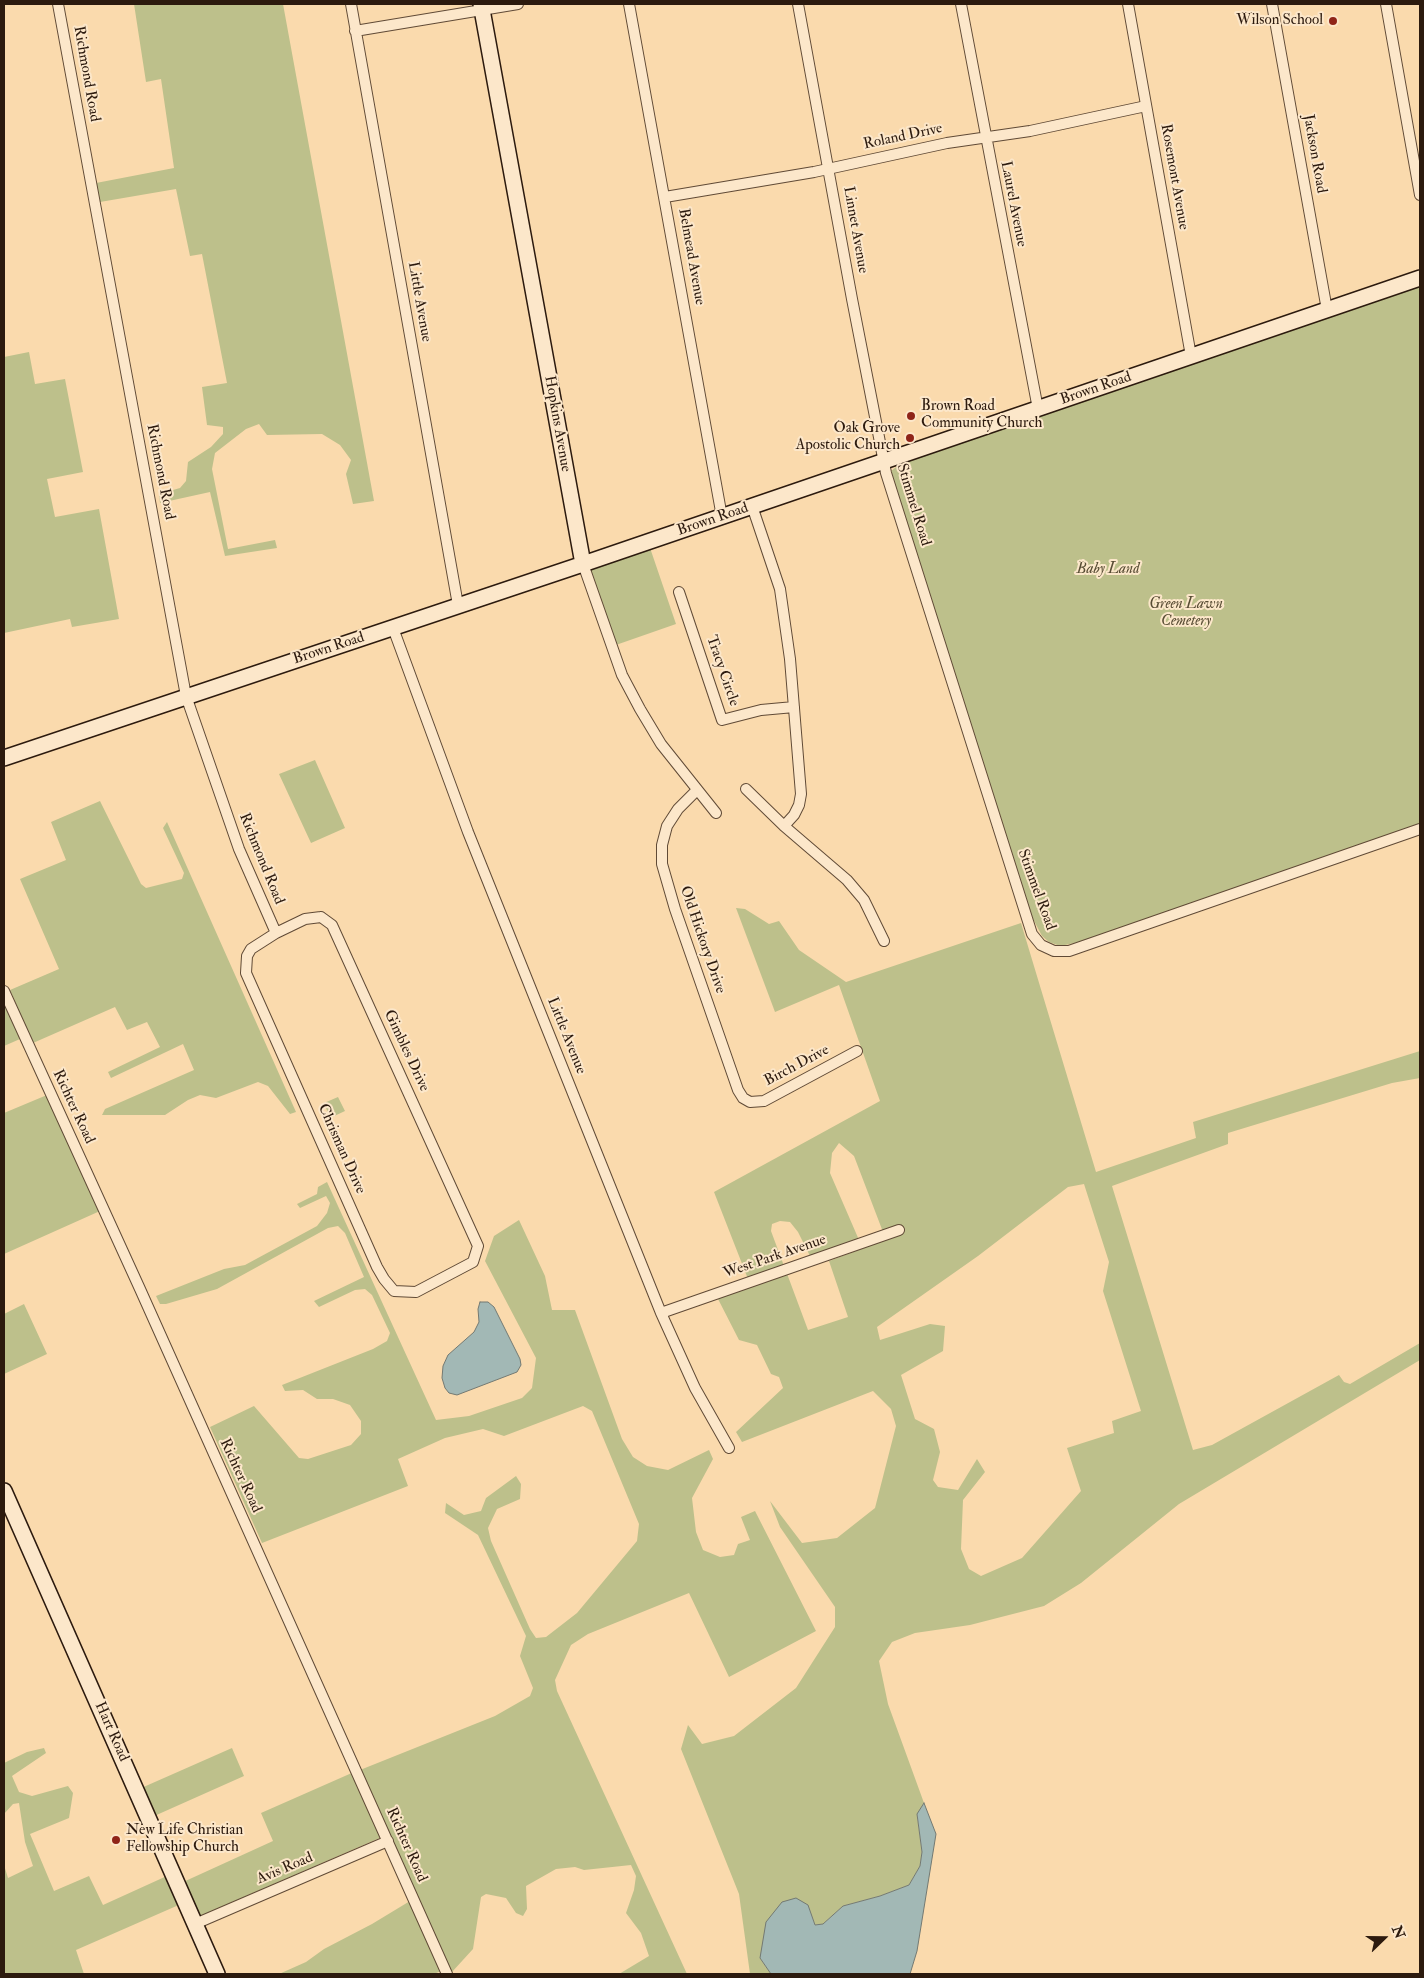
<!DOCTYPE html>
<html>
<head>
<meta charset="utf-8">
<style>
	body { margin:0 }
	#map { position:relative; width:1424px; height:1978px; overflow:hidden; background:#fadaad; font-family:"IM FELL Double Pica",serif }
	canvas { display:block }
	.frame { position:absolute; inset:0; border:5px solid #2c1a0e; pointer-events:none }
	.north { position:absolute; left:1359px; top:1913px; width:50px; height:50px; -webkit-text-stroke:4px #fce7ca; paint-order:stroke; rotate:68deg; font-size:14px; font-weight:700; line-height:20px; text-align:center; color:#2c1a0e }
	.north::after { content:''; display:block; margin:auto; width:18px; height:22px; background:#2c1a0e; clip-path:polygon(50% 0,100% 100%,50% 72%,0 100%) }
</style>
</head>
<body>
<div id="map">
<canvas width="1424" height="1978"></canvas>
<div class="frame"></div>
<div class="north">N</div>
</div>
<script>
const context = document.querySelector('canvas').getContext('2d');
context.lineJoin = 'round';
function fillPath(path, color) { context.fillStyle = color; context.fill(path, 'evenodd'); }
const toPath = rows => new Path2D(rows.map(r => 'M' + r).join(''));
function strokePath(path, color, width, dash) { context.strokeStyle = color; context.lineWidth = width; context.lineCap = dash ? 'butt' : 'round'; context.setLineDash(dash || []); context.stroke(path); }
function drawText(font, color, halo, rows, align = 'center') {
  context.font = font + ' "IM FELL Double Pica",serif'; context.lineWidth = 4; context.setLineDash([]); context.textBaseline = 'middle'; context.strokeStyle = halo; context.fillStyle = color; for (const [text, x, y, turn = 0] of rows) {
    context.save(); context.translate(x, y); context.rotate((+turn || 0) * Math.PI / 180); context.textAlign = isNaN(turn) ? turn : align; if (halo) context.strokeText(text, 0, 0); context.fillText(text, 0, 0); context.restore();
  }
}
const green = toPath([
	[134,4,283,4,374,501,353,504,346,474,351,460,340,445,322,434,267,435,259,424,246,429,215,453,212,469,228,549,275,540,277,548,225,556,210,492,160,503,159,494,180,488,186,481,188,462,211,447,223,434,223,427,207,425,202,387,227,383,202,254,190,256,176,189,100,202,96,183,174,168,161,79,146,82],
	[1420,284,1420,824,1090,940,1060,946,1049,942,1042,936,1033,919,891,471,904,461],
	[29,352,35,384,65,379,83,472,47,479,55,517,99,509,119,619,72,627,70,619,4,633,4,357],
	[648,542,676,624,613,646,585,565],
	[315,760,345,828,311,843,279,774],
	[100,801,141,884,146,888,182,879,184,873,163,828,167,822,296,1112,290,1114,268,1086,258,1082,216,1098,200,1095,188,1100,165,1115,102,1115,105,1109,194,1070,183,1044,111,1078,108,1072,160,1047,147,1022,127,1030,115,1007,33,1043,10,990,59,969,20,879,66,860,51,822],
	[736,908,745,909,769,924,779,921,799,950,846,982,1021,923,1096,1172,1196,1138,1193,1122,1420,1051,1420,1078,1392,1083,1228,1133,1228,1144,1112,1186,1193,1450,1212,1445,1339,1375,1344,1382,1350,1384,1420,1343,1420,1360,1179,1504,1081,1583,1044,1606,970,1625,915,1633,892,1642,879,1661,888,1704,924,1803,917,1815,922,1852,920,1866,909,1885,880,1896,843,1906,823,1924,815,1925,807,1905,760,1958,771,1974,750,1974,739,1894,681,1749,688,1725,702,1744,734,1736,796,1688,835,1627,835,1607,780,1527,770,1501,802,1543,837,1538,875,1508,896,1426,891,1409,873,1391,742,1442,736,1432,783,1388,779,1377,771,1374,757,1345,739,1340,717,1297,786,1271,808,1330,848,1317,829,1261,904,1233,902,1226,883,1232,854,1156,839,1143,832,1153,830,1173,859,1240,811,1258,798,1232,790,1222,780,1221,772,1224,771,1231,784,1266,748,1279,714,1192,880,1101,839,985,775,1012],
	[1084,1184,1109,1262,1103,1291,1141,1411,1112,1421,1114,1433,1067,1448,1081,1491,1022,1558,981,1576,969,1569,961,1549,963,1500,985,1472,977,1459,958,1490,938,1487,933,1480,940,1452,934,1429,915,1419,901,1375,943,1351,945,1326,930,1324,880,1340,877,1327,978,1256,1068,1187],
	[4,1003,20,1039,4,1046],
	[47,1095,100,1211,4,1254,4,1113],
	[338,1097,345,1111,330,1118,324,1103],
	[327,1182,436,1420,469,1416,522,1398,532,1388,536,1358,485,1261,494,1236,519,1220,545,1276,552,1310,575,1310,622,1439,633,1457,647,1466,668,1470,709,1450,713,1459,692,1498,696,1532,703,1550,720,1557,734,1555,738,1544,750,1540,741,1517,755,1511,816,1631,729,1677,689,1593,588,1634,571,1645,555,1680,557,1691,687,1974,619,1974,649,1956,641,1933,626,1913,634,1890,636,1876,631,1865,584,1870,575,1867,556,1869,526,1886,527,1909,523,1916,516,1913,506,1898,486,1894,481,1897,473,1949,452,1972,360,1770,495,1716,530,1696,533,1688,520,1656,526,1636,478,1535,445,1513,446,1503,464,1515,481,1511,486,1498,516,1476,521,1484,520,1499,497,1509,488,1528,491,1541,530,1629,536,1638,546,1637,577,1613,637,1541,639,1524,592,1411,583,1406,504,1436,483,1429,445,1438,398,1459,408,1486,262,1543,210,1427,254,1406,299,1458,308,1459,351,1445,361,1434,361,1421,350,1405,333,1399,317,1399,303,1390,285,1391,282,1385,373,1349,387,1341,390,1333,372,1295,365,1289,355,1290,319,1307,314,1301,364,1277,345,1233,338,1226,328,1228,217,1289,166,1304,160,1304,156,1296,224,1269,245,1265,317,1226,327,1213,330,1203,326,1196,300,1208,297,1204,317,1194,318,1187],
	[24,1304,47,1354,4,1374,4,1314],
	[44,1748,46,1753,12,1776,19,1792,32,1796,68,1786,73,1793,69,1818,30,1834,54,1891,89,1876,103,1905,169,1875,181,1904,76,1950,84,1974,4,1974,4,1865,8,1878,33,1866,25,1842,19,1803,13,1804,4,1814,4,1763,27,1752],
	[232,1748,244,1776,152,1817,139,1789],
	[354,1772,382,1837,200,1916,193,1909,181,1883,273,1841,261,1813],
	[410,1901,441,1971,434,1974,279,1974,306,1962,324,1949,372,1924]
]);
const water = toPath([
	[480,1302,488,1302,494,1307,520,1359,521,1365,517,1372,457,1395,449,1393,445,1388,442,1378,443,1366,448,1355,474,1332,479,1322,478,1309,480,1302],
	[924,1803,936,1834,917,1951,910,1974,771,1974,760,1958,766,1922,782,1902,796,1898,808,1905,815,1925,823,1924,843,1906,880,1896,909,1885,920,1866,922,1852,917,1814,924,1803]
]);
const street = toPath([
	[58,4,186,696,239,849,276,933],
	[351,4,458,605],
	[629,4,722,517],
	[798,4,852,299,886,473,1032,934,1041,945,1054,951,1069,951,1420,829],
	[961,4,1038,409],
	[1128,4,1191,356],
	[1272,4,1327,310],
	[1386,4,1420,195],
	[355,31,518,4],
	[665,197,814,172,947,143,1030,131,1146,106],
	[752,506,780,589,790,659,801,794,799,805,794,815,784,826],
	[583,564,622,675,640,709,661,744,716,813],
	[679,592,722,720,761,710,794,707],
	[393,628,468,832,661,1313,695,1388,729,1448],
	[746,789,784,826,847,880,864,900,884,941],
	[697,790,678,809,667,826,662,845,662,864,675,909,738,1090,743,1098,750,1102,764,1101,857,1051],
	[321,917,332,925,478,1246,473,1262,416,1292,394,1291,384,1279,377,1267,246,973,247,956,251,949,276,933,305,919,321,917],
	[4,991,140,1289,447,1974],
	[661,1313,899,1230],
	[195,1924,388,1841]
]);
const secondary = toPath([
	[481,4,583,564],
	[4,758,583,564,1420,278],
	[4,1491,217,1974]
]);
const markers = [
	[1333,21,5,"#8f2418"],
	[911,416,5,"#8f2418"],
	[910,438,5,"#8f2418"],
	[116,1840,5,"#8f2418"]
];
const poiNames = [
	["Wilson School",1323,21],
	["Brown Road",921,407,"left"],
	["Community Church",921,424,"left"],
	["Oak Grove",900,429],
	["Apostolic Church",900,446],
	["New Life Christian",126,1831,"left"],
	["Fellowship Church",126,1848,"left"]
];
const streetNames = [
	["Richmond Road",86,74,80],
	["Roland Drive",903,137,-12],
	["Jackson Road",1314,154,80],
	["Rosemont Avenue",1174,177,80],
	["Laurel Avenue",1013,204,79],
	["Linnet Avenue",855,230,80],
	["Belmead Avenue",691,257,80],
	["Little Avenue",419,302,80],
	["Brown Road",1096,389,-19],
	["Hopkins Avenue",557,424,80],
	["Richmond Road",160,472,79],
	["Stimmel Road",913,505,73],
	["Brown Road",713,520,-19],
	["Brown Road",329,649,-18],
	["Tracy Circle",722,671,71],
	["Richmond Road",261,859,68],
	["Stimmel Road",1036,890,70],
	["Old Hickory Drive",702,940,71],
	["Little Avenue",566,1036,68],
	["Gimbles Drive",406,1051,65],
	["Birch Drive",797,1066,-28],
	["Richter Road",73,1107,65],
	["Chrisman Drive",341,1149,66],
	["West Park Avenue",775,1257,-19],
	["Richter Road",240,1476,65],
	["Hart Road",111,1732,66],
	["Richter Road",406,1845,66],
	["Avis Road",285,1869,-23]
];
const parkNames = [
	["Baby Land",1108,570],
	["Green Lawn",1186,605],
	["Cemetery",1186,622]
];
fillPath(green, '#bdc08b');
fillPath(water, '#a2b8b5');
strokePath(water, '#737972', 1);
strokePath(street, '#604a36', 12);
strokePath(secondary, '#2c1a0e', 18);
strokePath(street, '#fce7ca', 10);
strokePath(secondary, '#fce7ca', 15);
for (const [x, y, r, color] of markers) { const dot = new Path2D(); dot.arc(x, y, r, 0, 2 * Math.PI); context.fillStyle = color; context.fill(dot); strokePath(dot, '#fce7ca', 2); }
drawText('15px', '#2c1a0e', '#fce7ca', poiNames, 'right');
drawText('15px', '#2c1a0e', '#fce7ca', streetNames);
drawText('italic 15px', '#584c34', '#fce7ca', parkNames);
</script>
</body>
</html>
